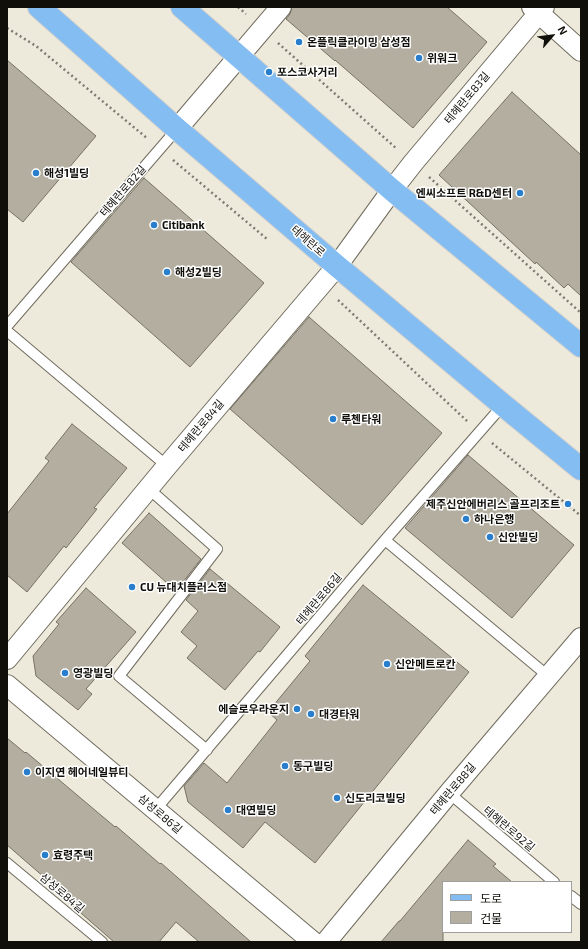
<!DOCTYPE html>
<html>
<head>
<meta charset="utf-8">
<style>
	body { margin:0 }
	#map { position:relative; width:588px; height:949px; overflow:hidden; background:#eeeadb; font-family:"Exo 2","Noto Sans KR",sans-serif }
	canvas { display:block }
	.frame { position:absolute; inset:0; border:8px solid #100f0a; pointer-events:none }
	.legend { position:absolute; left:442px; top:881px; width:130px; height:52px; box-sizing:border-box; background:#fff; border:1px solid #9f9f9d; margin:0; padding:5px 7px; list-style:none; font-size:12px; color:#100f0a }
	.legend li { display:flex; align-items:center; gap:8px; height:20px }
	.legend b { width:20px; border:1px solid #9f9f9d }
	.north { position:absolute; left:532px; top:16px; width:40px; height:40px; -webkit-text-stroke:3px #fff; paint-order:stroke; rotate:62deg; font-size:11px; font-weight:700; line-height:16px; text-align:center; color:#100f0a }
	.north::after { content:''; display:block; margin:auto; width:14px; height:18px; background:#100f0a; clip-path:polygon(50% 0,100% 100%,50% 72%,0 100%) }
</style>
</head>
<body>
<div id="map">
<canvas width="588" height="949"></canvas>
<div class="frame"></div>
<ul class="legend">
<li><b style="height:5px;background:#83bdf2"></b>도로</li>
<li><b style="height:11px;background:#b3aea0"></b>건물</li>
</ul>
<div class="north">N</div>
</div>
<script>
const context = document.querySelector('canvas').getContext('2d');
context.lineJoin = 'round';
function fillPath(path, color) { context.fillStyle = color; context.fill(path, 'evenodd'); }
const toPath = rows => new Path2D(rows.map(r => 'M' + r).join(''));
function strokePath(path, color, width, dash) { context.strokeStyle = color; context.lineWidth = width; context.lineCap = dash ? 'butt' : 'round'; context.setLineDash(dash || []); context.stroke(path); }
function drawText(font, color, halo, rows, align = 'center') {
  context.font = font + ' "Exo 2","Noto Sans KR",sans-serif'; context.lineWidth = 3; context.setLineDash([]); context.textBaseline = 'middle'; context.strokeStyle = halo; context.fillStyle = color; for (const [text, x, y, turn = 0] of rows) {
    context.save(); context.translate(x, y); context.rotate((+turn || 0) * Math.PI / 180); context.textAlign = isNaN(turn) ? turn : align; if (halo) context.strokeText(text, 0, 0); context.fillText(text, 0, 0); context.restore();
  }
}
const building = toPath([
	[292,7,447,7,487,42,413,128,335,60,335,61,286,19,290,14,292,7],
	[7,60,96,136,23,222,7,209,7,60],
	[512,92,581,155,581,296,568,284,564,288,536,262,535,264,439,175,512,92],
	[144,178,264,283,190,367,71,262,144,178],
	[309,317,442,433,362,525,230,409,309,317],
	[72,424,127,468,94,508,97,509,66,548,64,546,27,592,7,575,7,514,49,461,45,458,72,424],
	[468,455,574,545,512,618,405,528,468,455],
	[149,513,201,559,176,591,122,543,149,513],
	[210,569,280,627,260,652,258,651,225,690,187,658,197,646,181,632,198,611,186,600,210,569],
	[363,585,469,672,315,863,265,822,243,848,188,802,184,786,204,763,227,783,277,720,268,712,310,661,305,656,363,585],
	[86,588,136,632,86,689,92,694,78,710,36,676,33,656,59,624,56,622,86,588],
	[7,738,25,753,26,752,115,827,116,826,160,864,161,863,251,942,199,942,176,922,159,942,114,942,58,893,60,891,7,845,7,738],
	[468,840,496,864,493,866,512,882,443,882,443,942,381,942,399,921,400,921,468,840]
]);
const path = toPath([
	[238,7,246,14],
	[7,28,36,46,148,139],
	[278,43,397,149],
	[173,160,267,239],
	[429,177,581,313],
	[338,300,467,421],
	[492,443,581,516]
]);
const service = toPath([
	[7,326,177,129],
	[7,331,167,466],
	[149,489,217,549,119,676,207,750],
	[385,540,548,676],
	[449,793,554,882],
	[155,810,385,540,503,405],
	[7,863,102,942],
	[571,896,581,904]
]);
const minor = toPath([
	[532,7,581,51],
	[177,129,281,7],
	[7,659,167,466,337,266,392,190,413,163,544,7],
	[7,685,313,942],
	[326,942,449,793,581,638]
]);
const primary = toPath([
	[39,7,177,129,337,266,503,405,581,469],
	[182,7,392,190,581,346]
]);
const markers = [
	[299,42,4,"#287ecc"],
	[419,58,4,"#287ecc"],
	[269,72,4,"#287ecc"],
	[36,173,4,"#287ecc"],
	[520,193,4,"#287ecc"],
	[154,225,4,"#287ecc"],
	[167,272,4,"#287ecc"],
	[333,419,4,"#287ecc"],
	[568,504,4,"#287ecc"],
	[466,519,4,"#287ecc"],
	[490,537,4,"#287ecc"],
	[132,587,4,"#287ecc"],
	[387,664,4,"#287ecc"],
	[65,673,4,"#287ecc"],
	[297,709,4,"#287ecc"],
	[311,714,4,"#287ecc"],
	[285,766,4,"#287ecc"],
	[27,772,4,"#287ecc"],
	[337,798,4,"#287ecc"],
	[228,810,4,"#287ecc"],
	[45,855,4,"#287ecc"]
];
const poiNames = [
	["온플릭클라이밍 삼성점",307,42],
	["위워크",427,58],
	["포스코사거리",277,72],
	["해성1빌딩",44,173],
	["엔씨소프트 R&D센터",512,193,"right"],
	["Citibank",162,225],
	["해성2빌딩",175,272],
	["루첸타워",341,419],
	["제주신안에버리스 골프리조트",560,504,"right"],
	["하나은행",474,519],
	["신안빌딩",498,537],
	["CU 뉴대치플러스점",140,587],
	["신안메트로칸",395,664],
	["영광빌딩",73,673],
	["에슬로우라운지",289,709,"right"],
	["대경타워",319,714],
	["동구빌딩",293,766],
	["이지연 헤어네일뷰티",35,772],
	["신도리코빌딩",345,798],
	["대연빌딩",236,810],
	["효령주택",53,855]
];
const streetNames = [
	["테헤란로83길",467,98,-50],
	["테헤란로82길",123,191,-49],
	["테헤란로",308,241,41],
	["테헤란로84길",201,426,-50],
	["테헤란로86길",319,599,-50],
	["테헤란로88길",453,789,-50],
	["삼성로86길",160,814,40],
	["테헤란로92길",509,829,40],
	["삼성로84길",62,893,40]
];
fillPath(building, '#b3aea0');
strokePath(building, '#757164', 1);
strokePath(service, '#6f6b5e', 12);
strokePath(minor, '#6f6b5e', 22);
strokePath(primary, '#cfcfce', 24);
strokePath(path, '#7e7b71', 2.5, [2, 3]);
strokePath(service, '#fff', 10);
strokePath(minor, '#fff', 20);
strokePath(primary, '#83bdf2', 22);
for (const [x, y, r, color] of markers) { const dot = new Path2D(); dot.arc(x, y, r, 0, 2 * Math.PI); context.fillStyle = color; context.fill(dot); strokePath(dot, '#fff', 1.5); }
drawText('bold 11px', '#100f0a', '#fff', poiNames, 'left');
drawText('11px', '#100f0a', '#fff', streetNames);
</script>
</body>
</html>
